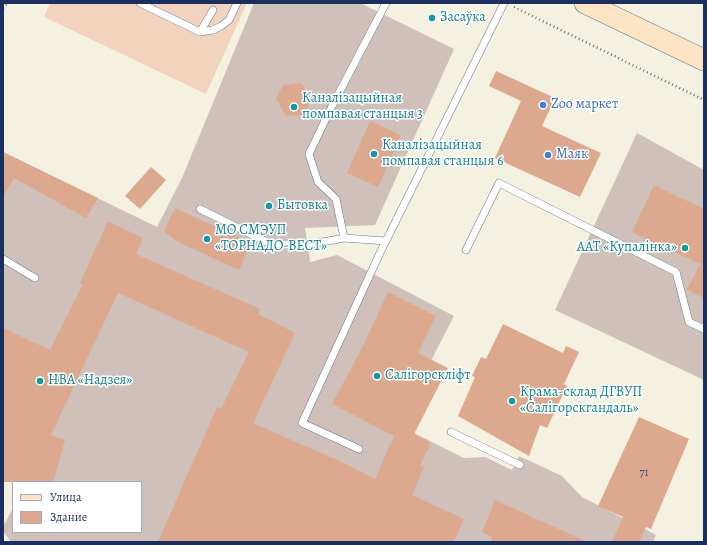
<!DOCTYPE html>
<html>
<head>
<meta charset="utf-8">
<style>
	body { margin:0 }
	#map { position:relative; width:707px; height:545px; overflow:hidden; background:#f5f1e1; font-family:Alegreya,serif }
	canvas { display:block }
	.frame { position:absolute; inset:0; border:4px solid #1b2f5e; pointer-events:none }
	.legend { position:absolute; left:12px; top:481px; width:130px; height:52px; box-sizing:border-box; background:#fff; border:1px solid #a4acbf; margin:0; padding:5px 7px; list-style:none; font-size:12px; color:#1b2f5e }
	.legend li { display:flex; align-items:center; gap:8px; height:20px }
	.legend b { width:20px; border:1px solid #a4acbf }
</style>
</head>
<body>
<div id="map">
<canvas width="707" height="545"></canvas>
<div class="frame"></div>
<ul class="legend">
<li><b style="height:5px;background:#fce5c4"></b>Улица</li>
<li><b style="height:11px;background:#dda98e"></b>Здание</li>
</ul>
</div>
<script>
const context = document.querySelector('canvas').getContext('2d');
context.lineJoin = 'round';
function fillPath(path, color) { context.fillStyle = color; context.fill(path, 'evenodd'); }
const toPath = rows => new Path2D(rows.map(r => 'M' + r).join(''));
function strokePath(path, color, width, dash) { context.strokeStyle = color; context.lineWidth = width; context.lineCap = dash ? 'butt' : 'round'; context.setLineDash(dash || []); context.stroke(path); }
function drawText(font, color, halo, rows, align = 'center') {
  context.font = font + ' Alegreya,serif'; context.lineWidth = 3; context.setLineDash([]); context.textBaseline = 'middle'; context.strokeStyle = halo; context.fillStyle = color; for (const [text, x, y, turn = 0] of rows) {
    context.save(); context.translate(x, y); context.rotate((+turn || 0) * Math.PI / 180); context.textAlign = isNaN(turn) ? turn : align; if (halo) context.strokeText(text, 0, 0); context.fillText(text, 0, 0); context.restore();
  }
}
const built = toPath([
	[50,3,247,3,206,94,44,17]
]);
const industrial = toPath([
	[254,3,360,3,454,49,375,225,305,228,310,262,337,255,454,316,398,425,464,458,485,457,512,470,519,456,562,476,582,497,656,535,653,542,11,542,3,531,3,527,13,508,13,532,141,532,141,482,27,482,3,413,3,152,157,227,182,178],
	[637,133,704,170,704,380,555,310]
]);
const building = toPath([
	[496,71,555,98,542,126,601,153,580,197,495,158,521,101,489,86],
	[301,83,312,99,303,115,286,116,276,99,283,85],
	[370,121,401,135,378,187,347,173],
	[3,152,98,198,86,218,14,178,3,197],
	[151,167,166,180,140,209,125,196],
	[654,185,704,209,704,298,687,290,700,264,632,232],
	[175,208,251,243,239,270,176,241,164,231],
	[108,221,143,238,136,254,260,309,258,314,295,333,253,423,344,463,375,479,394,436,332,404,362,348,388,292,436,316,418,353,448,368,414,434,431,443,420,465,424,467,412,495,464,519,454,542,158,542,217,407,221,409,249,352,118,293,51,435,65,440,53,482,3,482,3,328,50,350,83,284,80,283],
	[503,324,563,353,566,346,579,352,564,384,567,386,547,428,540,425,529,456,458,416,475,377,472,376,481,357,486,359],
	[639,417,689,439,651,529,646,527,639,542,612,542,623,517,598,506],
	[495,500,587,542,491,542,492,537,482,532]
]);
const path = toPath([
	[514,7,704,100],
	[3,8,8,3]
]);
const service = toPath([
	[140,3,200,32,213,30,221,26,229,20,237,3],
	[200,32,213,10],
	[200,209,271,244,312,244,344,238,386,241],
	[344,238,336,199,318,182,309,154,332,106,386,3],
	[466,250,499,183,676,272,689,322,704,329],
	[3,259,35,278],
	[451,432,520,465],
	[359,449,302,423,379,255,504,3]
]);
const secondary = toPath([
	[585,3,704,60]
]);
const markers = [
	[432,18,4,"#0f9aa8"],
	[543,105,4,"#3f7fe0"],
	[294,107,4,"#0f9aa8"],
	[374,154,4,"#0f9aa8"],
	[548,155,4,"#3f7fe0"],
	[269,206,4,"#0f9aa8"],
	[207,239,4,"#0f9aa8"],
	[685,248,4,"#0f9aa8"],
	[377,376,4,"#0f9aa8"],
	[40,381,4,"#0f9aa8"],
	[512,401,4,"#0f9aa8"]
];
const numberNames = [
	["71",644,473]
];
const cultureNames = [
	["Засаўка",440,18],
	["Каналізацыйная",302,99],
	["помпавая станцыя 3",302,115],
	["Каналізацыйная",382,146],
	["помпавая станцыя 6",382,162],
	["Бытовка",277,206],
	["МО СМЭУП",215,231],
	["«ТОРНАДО-ВЕСТ»",215,247],
	["ААТ «Купалінка»",677,248,"right"],
	["Салігорскліфт",385,376],
	["НВА «Надзея»",48,381],
	["Крама-склад ДГВУП",520,393],
	["«Салігорскгандаль»",520,409]
];
const shopNames = [
	["Zoo маркет",551,105],
	["Маяк",556,155]
];
fillPath(built, '#f2d4be');
fillPath(industrial, '#cfc0ba');
fillPath(building, '#dda98e');
strokePath(service, '#67738c', 8);
strokePath(secondary, '#67738c', 22);
strokePath(path, '#67738c', 2.5, [1, 3]);
strokePath(service, '#fff', 7);
strokePath(secondary, '#fce5c4', 21);
for (const [x, y, r, color] of markers) { const dot = new Path2D(); dot.arc(x, y, r, 0, 2 * Math.PI); context.fillStyle = color; context.fill(dot); strokePath(dot, '#fff', 1.5); }
drawText('12px', '#4c4e6a', null, numberNames);
drawText('14px', '#0d838f', '#fff', cultureNames, 'left');
drawText('14px', '#366cbe', '#fff', shopNames, 'left');
</script>
</body>
</html>
